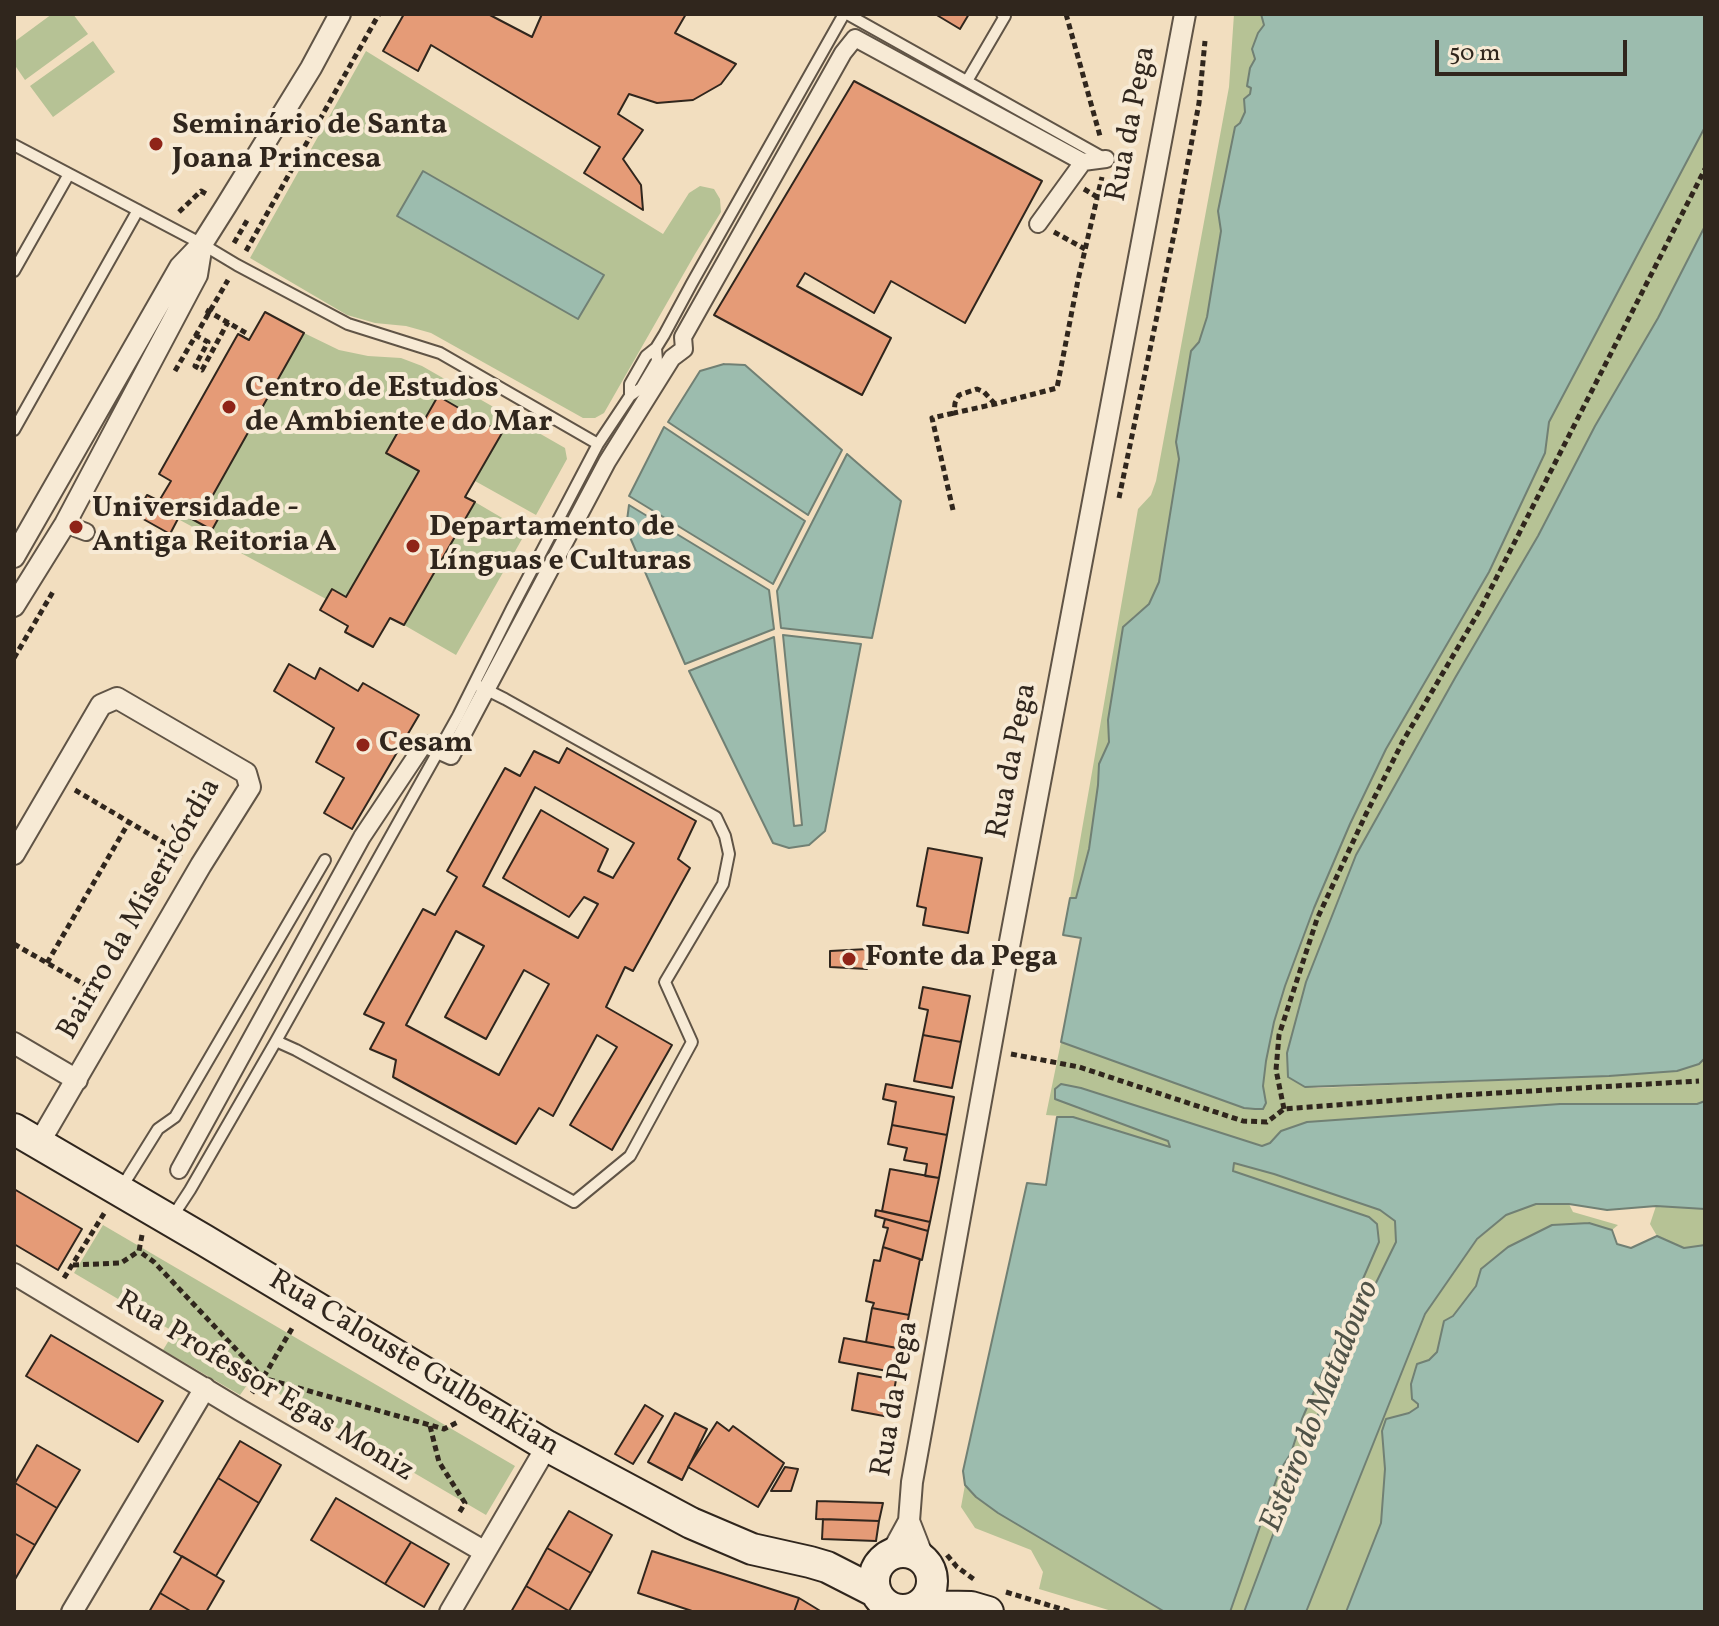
<!DOCTYPE html>
<html>
<head>
<meta charset="utf-8">
<style>
	body { margin:0 }
	#map { position:relative; width:1719px; height:1626px; overflow:hidden; background:#f2debf; font-family:Vollkorn,serif }
	canvas { display:block }
	.frame { position:absolute; inset:0; border:16px solid #30261d; pointer-events:none }
	.scale { position:absolute; left:1435px; top:40px; width:192px; height:36px; box-sizing:border-box; border:4px solid #30261d; border-top:0; padding-left:10px; font-size:24px; line-height:28px; white-space:nowrap; color:#30261d; -webkit-text-stroke:6px #f7ead5; paint-order:stroke }
</style>
</head>
<body>
<div id="map">
<canvas width="1719" height="1626"></canvas>
<div class="frame"></div>
<div class="scale">50 m</div>
</div>
<script>
const context = document.querySelector('canvas').getContext('2d');
context.lineJoin = 'round';
function fillPath(path, color) { context.fillStyle = color; context.fill(path, 'evenodd'); }
const toPath = rows => new Path2D(rows.map(r => 'M' + r).join(''));
function strokePath(path, color, width, dash) { context.strokeStyle = color; context.lineWidth = width; context.lineCap = dash ? 'butt' : 'round'; context.setLineDash(dash || []); context.stroke(path); }
function drawText(font, color, halo, rows, align = 'center') {
  context.font = font + ' Vollkorn,serif'; context.lineWidth = 8; context.setLineDash([]); context.textBaseline = 'middle'; context.strokeStyle = halo; context.fillStyle = color; for (const [text, x, y, turn = 0] of rows) {
    context.save(); context.translate(x, y); context.rotate((+turn || 0) * Math.PI / 180); context.textAlign = isNaN(turn) ? turn : align; if (halo) context.strokeText(text, 0, 0); context.fillText(text, 0, 0); context.restore();
  }
}
const green = toPath([
	[52,14,73,14,88,34,25,80,14,64,14,42],
	[1234,14,1261,14,1264,25,1258,33,1255,59,1250,68,1247,85,1251,88,1250,94,1244,99,1245,112,1240,123,1235,127,1218,211,1221,230,1207,317,1199,342,1191,352,1176,442,1179,459,1159,582,1149,604,1133,617,1108,719,1109,742,1099,764,1098,785,1089,849,1076,898,1070,898,1138,509,1151,495,1156,481,1229,87],
	[93,41,115,72,53,117,30,86],
	[366,51,663,234,689,193,700,186,714,189,720,199,721,212,695,254,604,413,595,418,583,418,431,333,406,326,375,323,347,315,250,258],
	[1705,127,1705,226,1658,318,1595,426,1538,536,1455,678,1356,855,1306,982,1287,1053,1288,1077,1305,1087,1318,1088,1609,1076,1699,1064,1705,1058,1705,1101,1697,1104,1560,1104,1307,1122,1281,1131,1270,1143,1262,1146,1081,1088,1061,1084,1077,1108,1169,1141,1170,1147,1073,1117,1046,1115,1061,1042,1244,1108,1255,1109,1266,1103,1263,1086,1266,1061,1274,1022,1285,986,1314,908,1350,824,1386,749,1489,572,1545,453,1549,422],
	[304,333,339,350,368,356,401,358,422,366,565,448,567,459,536,515,475,481,502,433,438,396,418,431,387,453,419,471,346,597,332,589,326,599,178,519,181,513,212,530,223,510,209,502],
	[475,502,526,532,456,655,404,625],
	[1234,1162,1274,1174,1380,1210,1395,1221,1396,1242,1371,1293,1317,1417,1244,1612,1230,1612,1279,1472,1291,1453,1369,1217,1233,1171],
	[1536,1204,1569,1204,1573,1212,1618,1225,1612,1230,1589,1223,1481,1269,1476,1286,1453,1316,1444,1322,1437,1352,1429,1360,1418,1407,1382,1431,1385,1469,1381,1523,1346,1612,1306,1612,1425,1314,1477,1240,1506,1215],
	[1656,1206,1705,1209,1705,1245,1684,1248,1657,1236,1650,1224],
	[103,1225,515,1466,486,1515,252,1378,240,1395,163,1350,174,1332,74,1273],
	[965,1485,976,1497,998,1513,1165,1612,1115,1612,1039,1589,1043,1572,1031,1550,975,1528,961,1507]
]);
const water = toPath([
	[1261,14,1705,14,1705,127,1549,422,1545,453,1489,572,1386,749,1350,824,1314,908,1285,986,1274,1022,1266,1061,1263,1086,1266,1103,1263,1109,1255,1109,1244,1108,1061,1042,1081,938,1063,935,1070,898,1076,898,1089,849,1098,785,1099,764,1109,742,1108,720,1123,627,1149,604,1159,582,1179,459,1176,442,1191,351,1199,342,1207,317,1221,231,1218,211,1235,127,1240,123,1245,112,1244,99,1250,94,1251,88,1247,86,1250,68,1255,59,1252,49,1258,33,1264,25,1261,14],
	[423,171,604,275,578,319,397,216,423,171],
	[1705,226,1705,1058,1699,1064,1677,1071,1609,1076,1305,1087,1288,1077,1287,1053,1306,982,1356,855,1455,678,1538,536,1595,426,1658,318,1705,226],
	[724,364,745,365,842,450,808,515,668,422,700,371,724,364],
	[664,427,805,521,773,584,629,496,664,427],
	[847,454,901,501,872,638,781,628,777,591,847,454],
	[629,505,769,590,774,629,685,664,626,528,629,505],
	[783,635,861,644,825,831,809,845,789,848,773,843,689,671,774,637,794,826,802,825,783,635],
	[1061,1084,1081,1088,1262,1146,1270,1143,1281,1131,1307,1122,1560,1104,1697,1104,1705,1101,1705,1209,1656,1206,1607,1210,1569,1204,1536,1204,1506,1215,1477,1239,1425,1314,1306,1612,1244,1612,1317,1417,1371,1293,1396,1242,1395,1221,1380,1210,1274,1174,1234,1163,1233,1171,1369,1217,1377,1224,1379,1242,1302,1419,1291,1453,1279,1472,1230,1612,1165,1612,998,1513,976,1497,965,1485,963,1471,1027,1183,1046,1185,1057,1117,1073,1117,1170,1147,1168,1141,1055,1099,1055,1089,1061,1084],
	[1589,1223,1612,1230,1617,1244,1631,1248,1657,1236,1684,1248,1705,1245,1705,1612,1346,1612,1381,1523,1385,1469,1382,1431,1386,1419,1409,1413,1418,1407,1418,1404,1412,1399,1411,1384,1417,1364,1429,1360,1437,1352,1444,1321,1453,1316,1476,1286,1481,1269,1508,1247,1552,1225,1589,1223]
]);
const building = toPath([
	[404,14,488,14,532,37,542,14,686,14,675,33,736,64,721,84,693,100,657,103,629,94,618,114,643,130,623,159,641,185,643,210,584,173,600,147,431,45,418,71,383,51,404,14],
	[935,14,969,14,960,29,935,14],
	[854,81,1042,181,965,323,891,281,874,313,805,273,797,286,891,338,862,395,714,315,854,81],
	[265,312,304,333,209,502,223,510,212,530,181,513,170,534,136,515,147,495,159,501,171,481,159,474,238,334,249,340,265,312],
	[438,396,502,433,465,497,475,502,404,625,390,618,373,647,345,632,348,626,320,610,332,589,346,597,419,471,386,453,403,423,418,431,438,396],
	[289,664,315,679,320,668,358,691,363,683,419,715,352,829,324,813,344,778,316,762,334,728,274,691,289,664],
	[567,748,696,821,678,859,690,868,633,971,625,967,606,1007,672,1045,612,1150,570,1125,617,1047,597,1035,553,1116,539,1108,516,1144,393,1077,396,1060,370,1049,384,1023,364,1014,423,909,435,915,457,877,447,871,505,768,520,776,534,751,559,763,567,748],
	[535,787,634,843,613,878,598,871,608,849,541,810,503,878,569,917,584,897,598,904,578,938,483,886,535,787],
	[456,931,484,946,445,1017,486,1039,524,970,549,984,499,1075,406,1025,456,931],
	[928,848,982,858,968,933,923,925,926,908,917,906,928,848],
	[868,949,867,969,830,967,830,951,868,949],
	[923,987,970,996,961,1042,923,1035,928,1010,919,1008,923,987],
	[923,1035,961,1042,952,1088,914,1081,923,1035],
	[886,1084,954,1097,947,1135,892,1125,896,1102,883,1099,886,1084],
	[892,1125,947,1135,939,1178,925,1176,927,1164,904,1160,907,1148,888,1144,892,1125],
	[890,1169,939,1178,930,1222,882,1211,890,1169],
	[14,1189,82,1229,58,1270,14,1244,14,1189],
	[876,1210,930,1222,928,1231,875,1216,876,1210],
	[885,1219,928,1231,922,1260,883,1247,888,1228,883,1227,885,1219],
	[883,1247,920,1259,909,1315,872,1308,874,1303,866,1301,874,1260,880,1261,883,1247],
	[872,1308,909,1315,902,1349,866,1342,872,1308],
	[51,1335,163,1401,138,1442,26,1376,51,1335],
	[844,1338,902,1349,898,1373,839,1362,844,1338],
	[858,1373,896,1380,889,1417,852,1410,858,1373],
	[645,1405,663,1416,633,1464,615,1454,645,1405],
	[675,1413,707,1429,682,1480,648,1462,675,1413],
	[717,1422,729,1431,733,1426,784,1463,758,1507,688,1467,717,1422],
	[240,1441,281,1465,259,1503,218,1478,240,1441],
	[37,1445,80,1470,57,1508,15,1483,37,1445],
	[785,1467,798,1469,791,1491,771,1491,785,1467],
	[218,1478,259,1503,216,1576,174,1552,218,1478],
	[15,1483,57,1508,35,1545,14,1533,15,1483],
	[336,1498,411,1542,385,1584,311,1540,336,1498],
	[817,1501,883,1503,879,1521,816,1519,817,1501],
	[569,1511,612,1535,591,1573,547,1548,569,1511],
	[823,1519,879,1521,876,1541,822,1539,823,1519],
	[14,1533,35,1545,14,1581,14,1533],
	[411,1542,449,1564,424,1607,385,1584,411,1542],
	[547,1548,591,1573,569,1611,526,1586,547,1548],
	[652,1551,799,1598,794,1612,695,1612,638,1593,652,1551],
	[182,1556,224,1581,206,1612,192,1612,160,1593,182,1556],
	[526,1586,569,1611,568,1612,511,1612,526,1586],
	[160,1593,192,1612,149,1612,160,1593],
	[799,1598,809,1604,822,1612,794,1612,799,1598]
]);
const path = toPath([
	[1066,14,1100,136],
	[1084,189,1097,197],
	[179,212,201,191,208,195],
	[1054,232,1085,249],
	[234,243,249,217],
	[246,251,379,14],
	[206,310,246,333,243,337],
	[195,335,208,342,195,366,202,370,228,322],
	[175,371,228,280],
	[995,404,984,392,977,389,959,395,955,403,954,413,995,404,1057,388,1078,280,1102,177],
	[1119,498,1177,220,1199,103,1205,41],
	[953,510,932,418,954,413],
	[14,658,54,590],
	[75,790,183,854],
	[14,944,101,994],
	[47,963,129,822],
	[1011,1054,1079,1067,1243,1121,1267,1122,1284,1109,1463,1095,1699,1081],
	[1284,1109,1276,1070,1279,1035,1317,919,1366,814,1403,741,1481,608,1705,169],
	[142,1235,139,1251,154,1262,263,1378,444,1429,458,1422],
	[73,1265,121,1263,139,1251],
	[64,1278,105,1212],
	[252,1393,263,1378,294,1325],
	[430,1426,439,1462,465,1503,459,1513],
	[947,1555,957,1567,975,1580],
	[1006,1592,1071,1612]
]);
const service = toPath([
	[847,14,1104,158],
	[967,81,1005,16,1002,14],
	[14,145,202,244,237,265,348,324,440,353,598,444],
	[14,271,69,174],
	[630,396,630,384,646,356,656,348,664,335,692,283,844,14],
	[14,430,138,210],
	[276,1041,296,1050,574,1202,630,1156,692,1042,665,982,723,884,729,854,725,836,716,817,505,699,475,684],
	[120,1190,158,1129,175,1117,325,860],
	[173,1216,190,1190,276,1041,458,716,512,608,598,444,630,396,641,388,657,361,656,348]
]);
const pedestrian = toPath([
	[1083,162,1106,159],
	[65,524,86,532],
	[179,1170,362,837,424,744,451,756,607,462,672,358,684,349,683,337,843,53,855,38,1083,162,1038,224]
]);
const minor = toPath([
	[14,557,180,267,202,244,226,206,311,68,340,14],
	[14,606,65,524,197,275,202,244],
	[14,854,101,705,117,698,246,773,250,787,201,865,39,1143],
	[14,1043,77,1080],
	[14,1274,240,1410,485,1552],
	[909,1521,925,1562],
	[891,1554,909,1521,912,1482,1005,968,1185,14],
	[72,1612,205,1388],
	[450,1612,547,1446]
]);
const secondary = toPath([
	[14,1129,204,1240,547,1446,691,1523,752,1549,810,1562,827,1567,876,1592],
	'874 1581a29 29 0 1 1 58 0a29 29 0 1 1-58 0Z',
	[918,1606,971,1607,988,1612]
]);
const markers = [
	[156,144,8,"#8f2418"],
	[229,407,8,"#8f2418"],
	[76,527,8,"#8f2418"],
	[413,546,8,"#8f2418"],
	[363,745,8,"#8f2418"],
	[849,959,8,"#8f2418"]
];
const streetNames = [
	["Rua da Pega",1133,124,-79],
	["Rua da Pega",1014,761,-79],
	["Bairro da Misericórdia",141,910,-60],
	["Rua Calouste Gulbenkian",413,1365,31],
	["Rua Professor Egas Moniz",264,1388,31],
	["Rua da Pega",897,1399,-80]
];
const poiNames = [
	["Seminário de Santa",172,127],
	["Joana Princesa",172,161],
	["Centro de Estudos",245,390],
	["de Ambiente e do Mar",245,424],
	["Universidade -",92,510],
	["Antiga Reitoria A",92,544],
	["Departamento de",429,529],
	["Línguas e Culturas",429,563],
	["Cesam",379,745],
	["Fonte da Pega",865,959]
];
const waterNames = [
	["Esteiro do Matadouro",1322,1407,-68]
];
fillPath(green, '#b6c295');
fillPath(water, '#9cbcae');
strokePath(water, '#718074', 2);
fillPath(building, '#e59b77');
strokePath(building, '#30261d', 2);
strokePath(service, '#605446', 14);
strokePath(pedestrian, '#605446', 20);
strokePath(minor, '#605446', 24);
strokePath(secondary, '#30261d', 34);
strokePath(path, '#30261d', 5, [6, 4]);
strokePath(service, '#f7ead5', 10);
strokePath(pedestrian, '#f7ead5', 16);
strokePath(minor, '#f7ead5', 20);
strokePath(secondary, '#f7ead5', 30);
for (const [x, y, r, color] of markers) { const dot = new Path2D(); dot.arc(x, y, r, 0, 2 * Math.PI); context.fillStyle = color; context.fill(dot); strokePath(dot, '#f7ead5', 3); }
drawText('30px', '#30261d', '#f7ead5', streetNames);
drawText('bold 30px', '#30261d', '#f7ead5', poiNames, 'left');
drawText('italic 32px', '#505348', '#f7ead5', waterNames);
</script>
</body>
</html>
